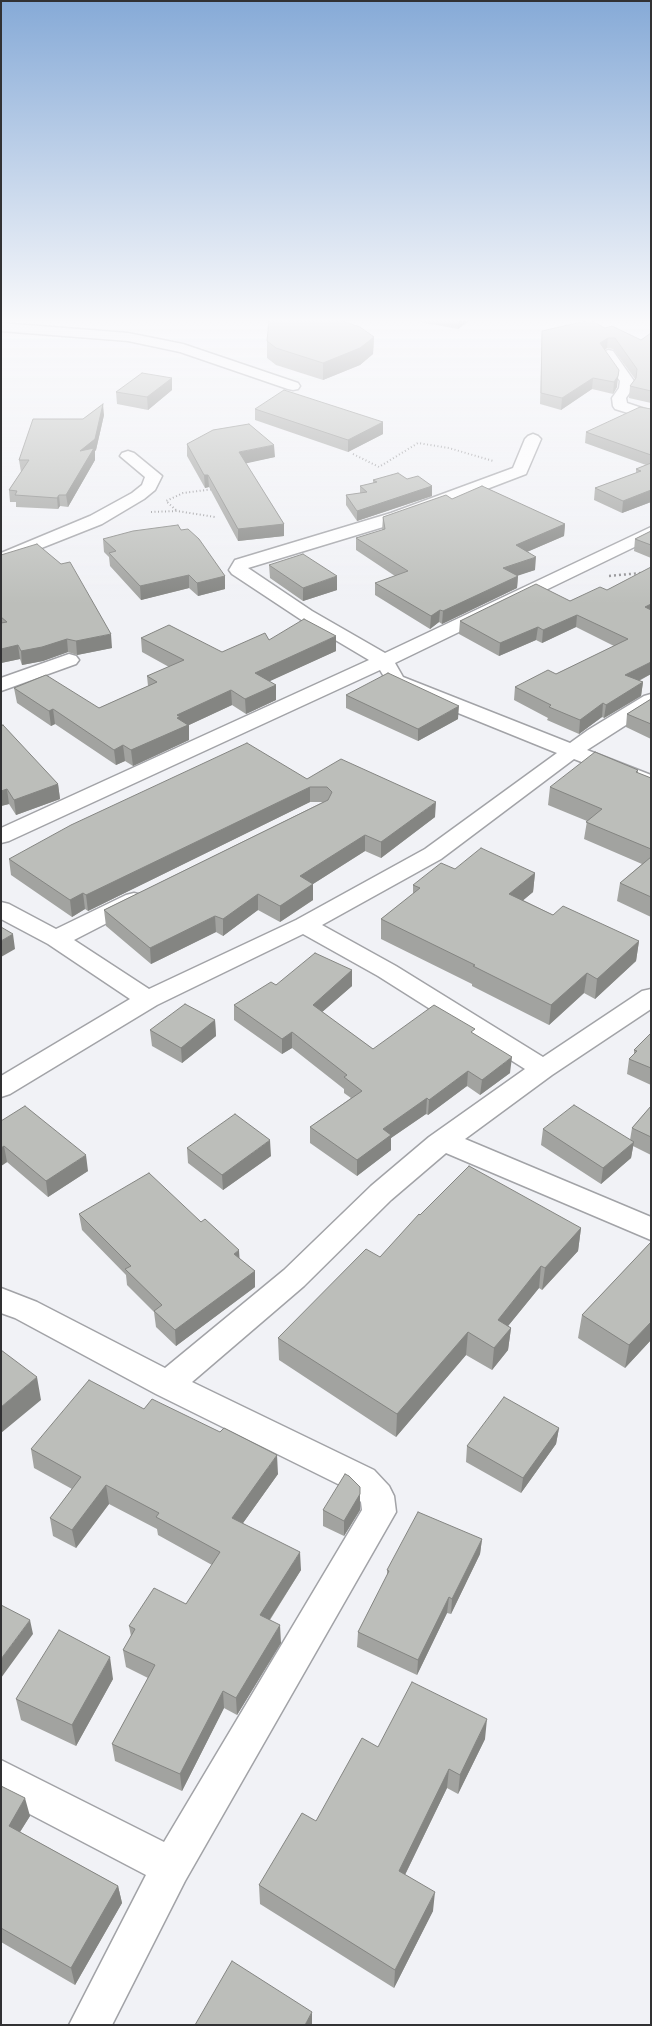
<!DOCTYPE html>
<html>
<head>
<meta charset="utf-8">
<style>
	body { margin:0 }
	#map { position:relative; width:652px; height:2026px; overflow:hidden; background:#f1f2f6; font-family:Rubik,sans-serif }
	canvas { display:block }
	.frame { position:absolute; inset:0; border:2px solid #313133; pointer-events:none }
</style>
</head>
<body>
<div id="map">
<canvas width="652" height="2026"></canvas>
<div class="frame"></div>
</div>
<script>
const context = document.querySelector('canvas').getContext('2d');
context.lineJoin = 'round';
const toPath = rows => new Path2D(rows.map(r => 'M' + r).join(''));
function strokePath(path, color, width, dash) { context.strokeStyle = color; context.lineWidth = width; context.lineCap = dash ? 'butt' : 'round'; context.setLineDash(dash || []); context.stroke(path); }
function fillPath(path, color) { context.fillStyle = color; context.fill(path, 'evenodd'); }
const pathFar1 = toPath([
	[353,454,379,467,418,443,449,448,493,461],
	[176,510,166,501,183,493,214,489],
	[151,512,177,511,215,517]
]);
const path = toPath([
	[609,576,651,572]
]);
const minor = toPath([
	[1,323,128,333,183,344,298,383,300,386,298,389,293,390,288,389,180,352,128,341,1,331,1,323],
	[608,350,613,351,634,381,633,388,626,398,627,403,651,411,651,420,615,409,613,406,612,398,619,388,620,381,601,354,608,350],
	[533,434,538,436,541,439,526,474,403,521,248,568,312,611,385,653,651,527,651,539,395,663,403,677,570,743,588,730,644,696,651,694,651,709,587,750,651,775,651,789,574,759,441,859,322,925,396,966,543,1057,642,991,651,989,651,1009,552,1075,465,1139,651,1217,651,1240,446,1153,391,1200,304,1286,192,1382,374,1470,389,1486,394,1496,396,1512,185,1881,112,2025,69,2025,146,1875,1,1799,1,1760,164,1842,362,1510,361,1502,350,1490,156,1394,15,1318,1,1313,1,1288,37,1302,165,1368,284,1270,371,1186,429,1137,525,1069,378,976,303,934,157,1005,10,1094,1,1097,1,1076,130,999,48,944,1,919,1,902,9,904,56,929,126,895,134,893,142,895,146,900,142,905,74,940,149,989,296,920,425,849,557,753,389,685,380,670,9,841,1,843,1,828,369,660,300,619,232,574,229,570,235,560,391,513,513,468,525,439,528,436,533,434],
	[128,451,134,453,162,476,155,490,144,499,102,524,1,564,1,553,90,516,132,493,142,485,145,477,120,456,122,453,128,451],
	[69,654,76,656,79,660,76,664,1,691,1,678,69,654]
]);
const wall = toPath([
	[420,320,470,320,458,329,420,322],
	[605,328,641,340,651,333,651,403,629,398,630,386,635,379,613,349,607,348,605,350,617,387,613,394,592,389,561,410,540,404,542,331],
	[374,337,373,354,360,365,323,380,276,365,267,358,267,341],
	[172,378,172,390,148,410,117,404,116,392],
	[255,409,383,422,383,434,348,452,255,420],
	[651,409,651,502,622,513,594,500,595,488,636,473,636,469,646,465,585,443,586,432],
	[104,415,96,450,95,451,95,460,68,507,60,506,58,509,16,507,16,502,10,502,9,490,21,472,19,460,83,419],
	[187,444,275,457,245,463,284,524,284,536,238,541,209,487,205,488,187,456],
	[407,479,432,486,432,496,357,521,346,505,346,495,360,493,360,486,373,483,373,480],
	[452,499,565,524,564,536,527,552,535,570,518,575,517,588,442,624,439,622,430,629,375,595,375,583,395,576,356,550,356,538,382,530,383,517],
	[181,530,225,576,225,589,198,596,189,588,141,600,110,566,109,557,104,552,103,539],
	[651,531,651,558,634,551,635,539],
	[1,555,112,648,77,655,68,652,43,661,22,665,20,659,1,663],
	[269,565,337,590,303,601,270,578],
	[651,567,651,674,639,681,643,682,641,696,604,718,602,717,579,734,547,720,548,718,514,700,515,687,556,674,614,646,576,627,542,643,536,640,499,656,459,634,460,621,570,601,607,590],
	[141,638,222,652,269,640,336,651,269,681,276,685,276,700,246,714,232,705,189,725,189,740,133,766,125,761,116,765,55,724,51,726,17,703,14,688,99,708,148,686,147,676,169,667,142,652],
	[346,695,458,719,418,741,346,708],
	[651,699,651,739,626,727,627,714],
	[1,726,58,784,60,799,16,815,9,804,1,806],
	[638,770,638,773,651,778,651,917,617,901,620,883,642,864,584,839,587,821,548,805,550,787],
	[307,779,435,817,381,858,365,851,313,884,313,900,280,922,258,910,223,936,216,932,151,964,106,926,104,910,323,802,310,802,88,911,85,909,72,917,11,875,9,859],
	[455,869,535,873,533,892,523,900,553,915,639,941,636,961,595,999,584,993,549,1025,472,986,472,984,381,939,381,919,413,894,413,885],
	[352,970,352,986,322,1012,373,1049,474,1034,510,1073,480,1095,467,1086,428,1115,426,1114,391,1138,391,1150,357,1176,310,1143,310,1127,351,1098,344,1093,344,1089,292,1048,282,1054,234,1020,234,1005,276,985],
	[215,1020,216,1036,182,1063,152,1046,150,1030],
	[651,1033,651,1085,627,1074,629,1059,634,1054,634,1050],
	[651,1106,651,1155,633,1146,631,1158,601,1184,541,1145,543,1129,630,1140,632,1128],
	[1,1121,88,1171,48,1197,7,1162,1,1166],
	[187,1148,271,1156,223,1190,188,1163],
	[79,1214,240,1259,255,1271,255,1287,176,1346,156,1327,154,1312,127,1285,126,1275,82,1230],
	[420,1215,581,1228,578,1251,542,1290,539,1288,508,1326,511,1328,508,1350,492,1370,466,1355,396,1437,279,1360,278,1338,380,1257],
	[651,1242,651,1340,625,1368,578,1338,582,1315],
	[144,1409,278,1474,243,1523,301,1570,270,1620,281,1643,237,1715,224,1708,182,1791,115,1761,112,1744,148,1678,126,1667,123,1650,131,1636,129,1626,186,1604,212,1565,158,1535,157,1529,109,1504,76,1548,53,1536,50,1518,72,1489,34,1468,31,1449],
	[559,1428,556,1444,521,1493,466,1462,467,1446],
	[360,1494,360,1510,344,1536,323,1526,323,1510],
	[482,1539,480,1554,451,1614,447,1613,417,1675,357,1647,358,1632,387,1576,387,1570],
	[113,1679,76,1746,21,1720,16,1699],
	[485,1739,458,1794,447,1788,405,1875,433,1911,394,1988,260,1904,259,1885,316,1821,378,1747],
	[1,1786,30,1816,20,1832,118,1886,122,1903,75,1985,1,1942]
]);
const shadedWall = toPath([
	[458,320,470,320,458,329],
	[374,337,373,354,360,365,323,380,323,363],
	[608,338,607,348,599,354,600,343],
	[619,370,617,387,613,394,614,382],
	[172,378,172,390,148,410,147,397],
	[593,378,592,389,561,410,562,398],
	[103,404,104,415,96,450,95,451,95,460,68,507,66,495,80,451],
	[383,422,383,434,348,452,348,440],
	[274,445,275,457,239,465,239,452],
	[204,475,208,475,209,487,205,488],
	[432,486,432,496,357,521,357,511],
	[651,490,651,502,622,513,623,501],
	[59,495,60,506,58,509,57,498],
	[284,524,284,536,238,541,238,529],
	[565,524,564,536,515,557,516,545],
	[536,557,535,570,502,581,503,568],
	[189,575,189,588,141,600,140,586],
	[225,576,225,589,198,596,197,583],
	[337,576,337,590,303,601,303,588],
	[518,576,517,588,442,624,443,611],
	[651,604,651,616,645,607],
	[440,610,439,622,430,629,431,616],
	[577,615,576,627,542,643,543,630],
	[538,627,536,640,499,656,500,643],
	[111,634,112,648,77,655,76,641],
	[336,636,336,651,255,688,255,673],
	[67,639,68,652,43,661,22,665,21,651],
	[18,645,20,659,1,663,1,649],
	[651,662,651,674,624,688,625,675],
	[643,682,641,696,604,718,606,705],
	[276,685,276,700,246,714,245,699],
	[231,690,232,705,189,725,189,740,133,766,131,750,177,715],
	[603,703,602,717,579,734,580,720],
	[459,706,458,719,418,741,418,729],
	[53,709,55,724,51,726,49,711],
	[123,745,125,761,116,765,114,750],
	[58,784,60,799,16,815,14,800],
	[310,787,310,802,88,911,86,895],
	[7,789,9,804,1,806,1,791],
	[436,802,435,817,381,858,381,842],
	[365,835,365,851,313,884,313,900,280,922,280,906,300,876],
	[535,873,533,892,507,914,509,894],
	[83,893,85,909,72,917,70,900],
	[258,894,258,910,223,936,223,919],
	[215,916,216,932,151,964,150,948],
	[13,934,15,949,1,957,1,941],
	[639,941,636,961,595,999,597,979],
	[352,970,352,986,313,1020,313,1005],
	[587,973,584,993,549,1025,551,1005],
	[215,1020,216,1036,182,1063,181,1048],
	[292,1032,292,1048,282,1054,282,1039],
	[512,1057,510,1073,480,1095,482,1080],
	[468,1071,467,1086,428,1115,429,1100],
	[427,1098,426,1114,391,1138,391,1150,357,1176,357,1160,383,1129],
	[270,1140,271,1156,223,1190,222,1175],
	[634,1142,631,1158,601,1184,603,1168],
	[4,1146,7,1162,1,1166,1,1148],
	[86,1155,88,1171,48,1197,46,1181],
	[581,1228,578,1251,542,1290,545,1268],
	[239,1250,240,1266,234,1254],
	[541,1266,539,1288,495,1342,498,1320],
	[255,1271,255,1287,176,1346,175,1330],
	[651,1322,651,1340,625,1368,629,1345],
	[511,1328,508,1350,492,1370,494,1348],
	[468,1332,466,1355,396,1437,397,1414],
	[37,1377,41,1400,1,1433,1,1407],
	[559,1428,556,1444,521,1493,523,1478],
	[277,1455,278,1474,233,1537,232,1518],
	[106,1485,109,1504,76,1548,72,1530],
	[360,1494,360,1510,344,1536,344,1521],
	[482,1539,480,1554,451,1614,452,1599],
	[300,1552,301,1570,261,1633,260,1615],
	[449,1597,447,1613,417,1675,418,1660],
	[30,1620,33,1634,1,1678,1,1659],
	[280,1625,281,1643,237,1715,236,1698],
	[110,1657,113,1679,76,1746,72,1725],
	[223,1691,224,1708,182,1791,180,1774],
	[487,1719,485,1739,458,1794,460,1775],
	[449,1769,447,1788,398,1889,399,1871],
	[25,1798,30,1816,13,1843,9,1826],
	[118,1886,122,1903,75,1985,71,1968],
	[435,1892,433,1911,394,1988,395,1970],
	[312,2012,312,2024,305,2025]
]);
const building = toPath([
	[269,320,288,320,290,321,339,320,360,327,374,337,360,348,323,363,276,348,267,341,269,320],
	[590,320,605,328,612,326,641,340,651,333,651,391,630,386,636,378,637,369,615,338,608,338,600,343,619,370,618,376,614,382,593,378,562,398,541,393,542,331,590,320],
	[142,373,172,378,147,397,116,392,142,373],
	[284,390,383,422,348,440,255,409,284,390],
	[103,404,95,439,80,451,94,448,66,495,59,495,57,498,15,495,17,491,9,490,29,460,19,460,33,419,83,419,103,404],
	[640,407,651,409,651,455,586,432,640,407],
	[249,424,274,445,239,452,284,524,238,529,208,475,204,475,187,444,213,430,249,424],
	[651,463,651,490,623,501,595,488,641,471,636,469,651,463],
	[398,473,407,479,418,476,432,486,357,511,346,495,367,492,360,486,377,482,373,480,398,473],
	[482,486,565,524,516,545,536,557,503,568,518,576,443,611,440,610,431,616,375,583,408,571,356,538,385,529,383,517,446,495,452,499,482,486],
	[178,525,181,530,188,529,199,539,225,576,197,583,189,575,140,586,109,553,116,551,103,539,133,531,178,525],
	[651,531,651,545,635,539,651,531],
	[37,544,61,564,70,562,111,634,76,641,67,639,42,647,21,651,18,645,1,649,1,623,7,622,1,617,1,555,37,544],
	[303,554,337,576,303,588,269,565,303,554],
	[651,567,651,604,645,607,651,610,651,662,625,675,643,682,606,705,603,703,580,720,549,707,551,705,515,687,548,670,556,674,628,639,577,615,543,630,538,627,500,643,460,621,536,584,570,601,600,587,607,590,651,567],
	[304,619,336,636,255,673,276,685,245,699,231,690,177,715,180,717,177,718,188,725,131,750,123,745,114,750,53,709,49,711,14,688,46,675,99,708,157,682,147,676,184,660,141,638,169,625,222,652,265,633,269,640,304,619],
	[388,673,459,706,418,729,346,695,388,673],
	[651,699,651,709,650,710,651,710,651,724,627,714,651,699],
	[3,725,58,784,14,800,7,789,1,791,1,726,3,725],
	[247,743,307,779,341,759,436,802,381,842,365,835,300,876,313,884,280,906,258,894,223,919,215,916,150,948,104,910,328,800,332,792,327,787,310,787,86,895,83,893,70,900,9,859,71,825,247,743],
	[595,752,638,770,636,772,651,778,651,849,586,822,602,809,550,787,595,752],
	[481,848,535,873,509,894,553,915,563,906,639,941,597,979,587,973,551,1005,473,966,475,965,381,919,420,888,413,885,441,863,455,869,481,848],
	[651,857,651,897,620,883,651,857],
	[1,927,13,934,1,941,1,927],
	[315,953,352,970,313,1005,373,1049,434,1005,475,1029,471,1032,512,1057,482,1080,468,1071,429,1100,427,1098,383,1129,391,1135,357,1160,310,1127,362,1091,344,1077,347,1075,292,1032,282,1039,234,1005,271,982,276,985,315,953],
	[185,1004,215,1020,181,1048,150,1030,185,1004],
	[651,1033,651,1068,629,1059,637,1051,634,1050,651,1033],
	[574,1105,634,1142,603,1168,543,1129,574,1105],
	[25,1106,86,1155,46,1181,4,1146,1,1148,1,1121,25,1106],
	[651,1106,651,1137,632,1128,651,1106],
	[235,1114,270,1140,222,1175,187,1148,235,1114],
	[469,1166,581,1228,545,1268,541,1266,498,1320,511,1328,494,1348,468,1332,397,1414,278,1338,366,1249,380,1257,419,1214,420,1215,469,1166],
	[149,1173,201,1222,205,1219,239,1250,234,1254,255,1271,175,1330,154,1311,162,1305,125,1269,131,1266,79,1214,149,1173],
	[651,1242,651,1322,629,1345,582,1315,651,1242],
	[1,1350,37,1377,1,1407,1,1350],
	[89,1380,144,1409,152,1399,220,1432,224,1428,277,1455,232,1518,300,1552,260,1615,280,1625,236,1698,223,1691,180,1774,112,1744,155,1665,123,1650,135,1629,129,1626,154,1588,186,1604,220,1552,156,1517,159,1513,106,1485,72,1530,50,1518,81,1477,31,1449,89,1380],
	[504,1397,559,1428,523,1478,467,1446,504,1397],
	[345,1474,349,1476,360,1487,360,1494,344,1521,323,1510,345,1474],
	[418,1512,482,1539,452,1599,449,1597,418,1660,358,1632,389,1571,387,1570,418,1512],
	[1,1605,30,1620,1,1659,1,1605],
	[59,1630,110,1657,72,1725,16,1699,59,1630],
	[412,1682,487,1719,460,1775,449,1769,399,1871,435,1892,395,1970,259,1885,302,1813,316,1821,362,1738,378,1747,412,1682],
	[1,1786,25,1798,9,1826,118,1886,71,1968,1,1928,1,1786],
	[232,1961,312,2012,305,2025,195,2025,232,1961]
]);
strokePath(minor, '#a2a3a7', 3);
strokePath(pathFar1, '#929295', 2, [1, 2.5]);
strokePath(path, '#929295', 2.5, [2, 3]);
fillPath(minor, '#fff');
fillPath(wall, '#a2a3a0');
fillPath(shadedWall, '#848582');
fillPath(building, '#bcbeba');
strokePath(building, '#848582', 1);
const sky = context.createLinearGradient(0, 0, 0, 604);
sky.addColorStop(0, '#86aad7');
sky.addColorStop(0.53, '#f9f9fb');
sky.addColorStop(1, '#f9f9fb00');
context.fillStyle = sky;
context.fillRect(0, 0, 652, 604);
</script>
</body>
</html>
